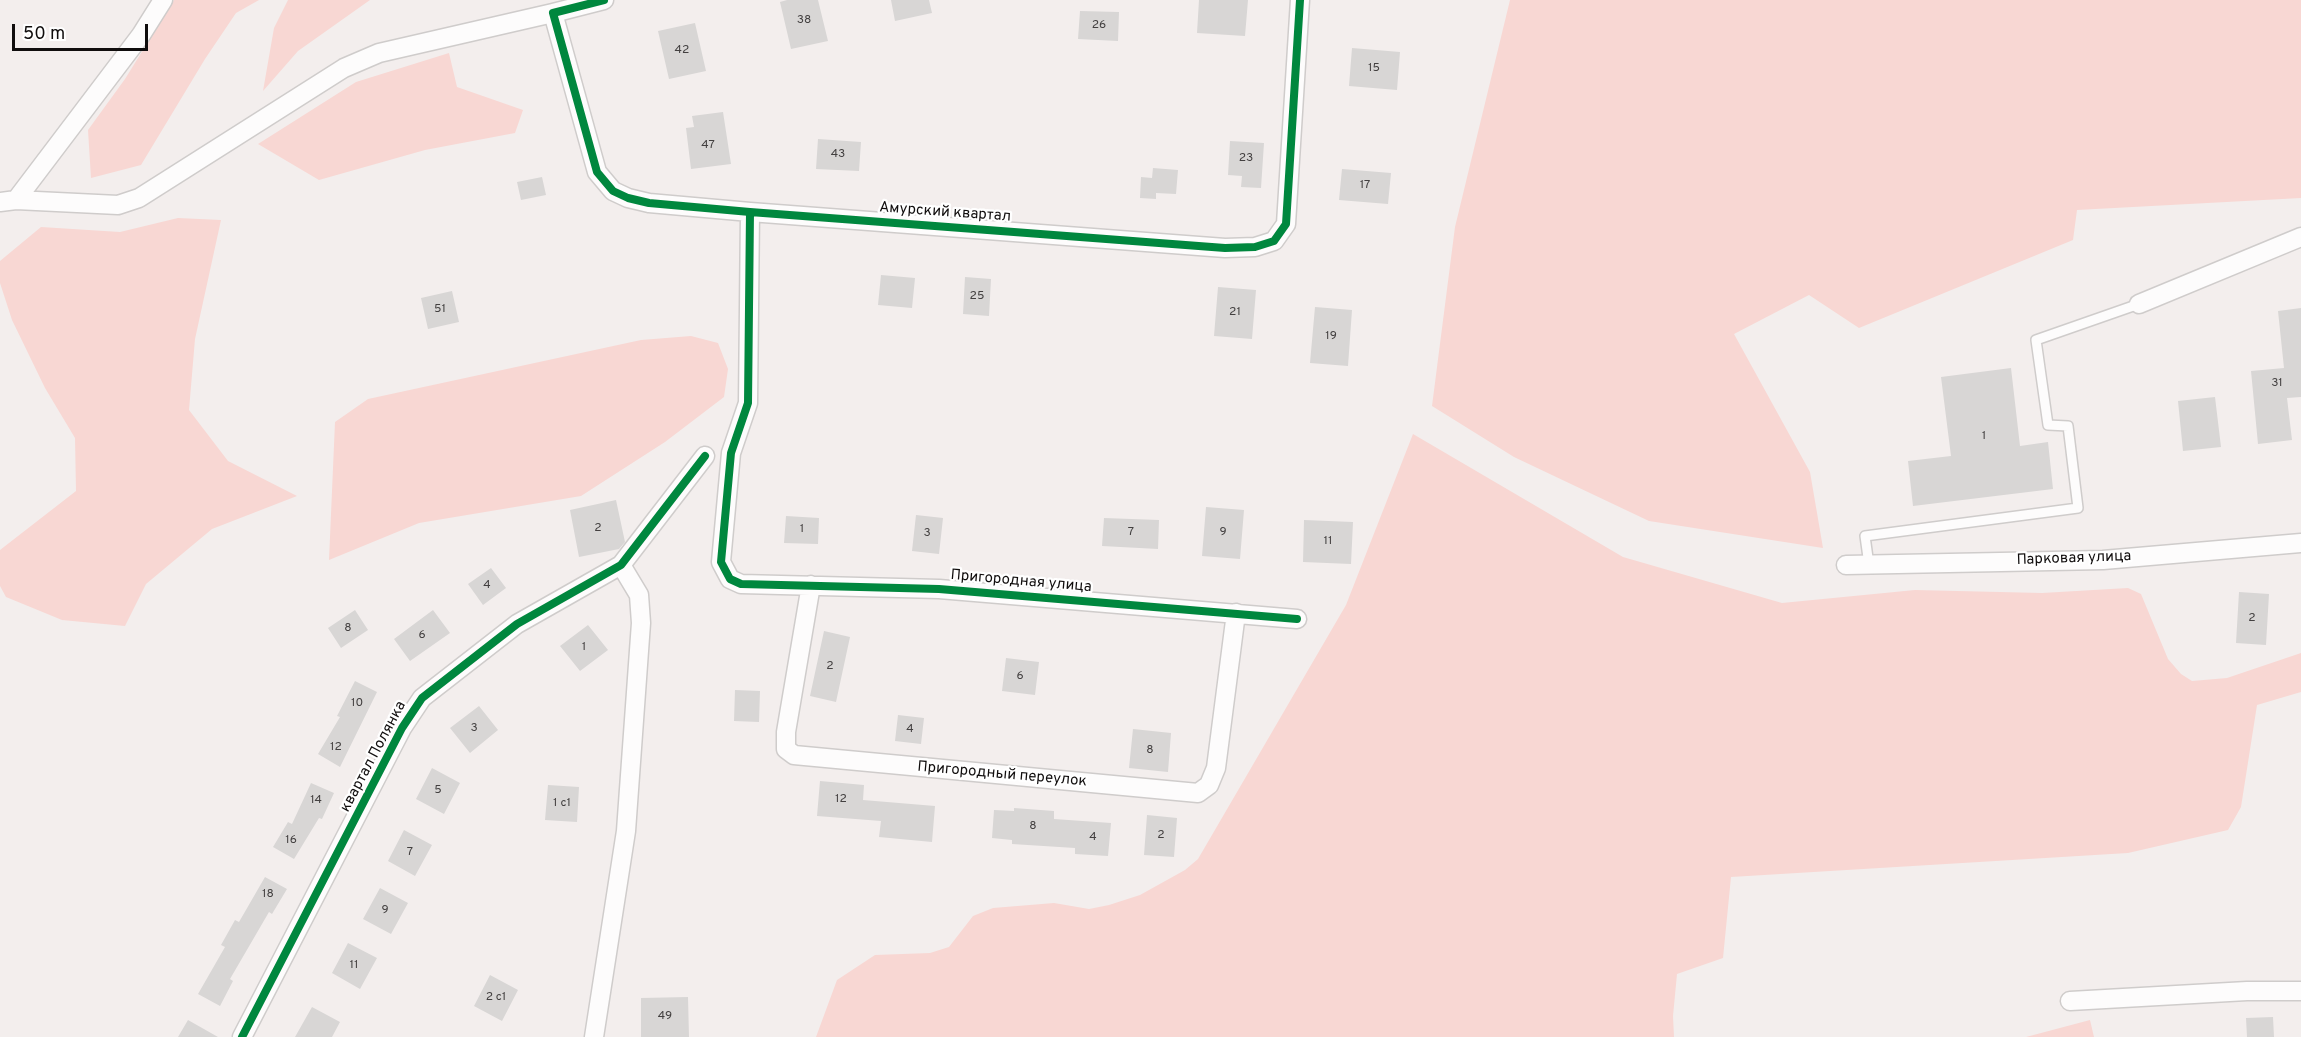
<!DOCTYPE html>
<html>
<head>
<meta charset="utf-8">
<style>
	body { margin:0 }
	#map { position:relative; width:2301px; height:1037px; overflow:hidden; background:#f3eeed; font-family:Overpass,sans-serif }
	canvas { display:block }
	.scale { position:absolute; left:12px; top:24px; width:136px; height:27px; box-sizing:border-box; border:3px solid #100d0d; border-top:0; padding-left:8px; font-size:18px; line-height:21px; white-space:nowrap; color:#100d0d; -webkit-text-stroke:4px #fff; paint-order:stroke }
</style>
</head>
<body>
<div id="map">
<canvas width="2301" height="1037"></canvas>
<div class="scale">50 m</div>
</div>
<script>
const context = document.querySelector('canvas').getContext('2d');
context.lineJoin = 'round';
function fillPath(path, color) { context.fillStyle = color; context.fill(path, 'evenodd'); }
const toPath = rows => new Path2D(rows.map(r => 'M' + r).join(''));
function strokePath(path, color, width, dash) { context.strokeStyle = color; context.lineWidth = width; context.lineCap = dash ? 'butt' : 'round'; context.setLineDash(dash || []); context.stroke(path); }
function drawText(font, color, halo, rows, align = 'center') {
  context.font = font + ' Overpass,sans-serif'; context.lineWidth = 4.5; context.setLineDash([]); context.textBaseline = 'middle'; context.strokeStyle = halo; context.fillStyle = color; for (const [text, x, y, turn = 0] of rows) {
    context.save(); context.translate(x, y); context.rotate((+turn || 0) * Math.PI / 180); context.textAlign = isNaN(turn) ? turn : align; if (halo) context.strokeText(text, 0, 0); context.fillText(text, 0, 0); context.restore();
  }
}
const green = toPath([
	[174,0,259,0,236,13,205,59,141,165,91,178,88,130,125,79],
	[288,0,370,0,298,51,263,91,274,28],
	[1510,0,2301,0,2301,198,2077,210,2073,240,1859,328,1809,295,1734,334,1810,472,1823,548,1649,521,1514,457,1432,406,1455,227],
	[449,53,457,87,523,110,515,133,425,150,319,180,258,144,356,82],
	[178,218,221,220,195,339,189,410,228,461,297,496,212,529,146,584,125,626,62,620,6,597,0,586,0,550,76,491,75,438,45,388,12,320,0,283,0,261,41,227,120,232],
	[691,336,718,343,728,369,724,397,665,442,581,496,419,523,329,560,335,422,368,399,641,340],
	[1413,434,1623,557,1782,603,1915,590,2042,593,2128,588,2141,594,2168,659,2181,674,2192,681,2227,678,2301,653,2301,692,2257,705,2241,807,2228,830,2128,853,1731,877,1723,958,1677,974,1673,1016,1674,1037,816,1037,837,980,875,955,930,953,949,947,973,916,993,908,1054,903,1089,909,1109,905,1140,895,1185,870,1198,859,1346,605],
	[2090,1020,2094,1037,2026,1037]
]);
const building = toPath([
	[787,0,818,0,828,41,791,49,780,2],
	[891,0,929,0,932,13,895,21],
	[1199,0,1248,0,1245,36,1197,33],
	[1080,11,1119,12,1118,41,1078,39],
	[695,23,706,71,669,79,658,31],
	[1352,48,1400,52,1397,90,1349,86],
	[723,112,731,164,691,169,686,128,694,127,692,116],
	[818,139,861,142,859,171,816,169],
	[1230,141,1264,143,1261,188,1241,187,1242,176,1228,175],
	[1153,168,1178,170,1176,194,1156,193,1156,199,1140,198,1141,177,1152,178],
	[1342,169,1391,173,1388,204,1339,200],
	[542,177,546,195,521,200,517,182],
	[881,275,915,278,912,308,878,305],
	[965,277,991,279,989,316,963,314],
	[1218,287,1256,290,1252,339,1214,336],
	[452,291,459,322,428,329,421,298],
	[1315,307,1352,310,1348,366,1310,363],
	[2301,308,2301,397,2287,398,2292,440,2258,444,2251,371,2284,368,2278,311],
	[2011,368,2020,446,2048,442,2053,489,1913,506,1908,461,1951,456,1941,377],
	[2215,397,2221,447,2183,451,2178,401],
	[616,500,625,542,619,549,579,557,570,510],
	[1206,507,1244,510,1240,559,1202,556],
	[916,515,943,518,939,554,912,551],
	[786,516,819,518,818,544,784,543],
	[1104,518,1159,520,1158,549,1102,546],
	[1304,520,1353,522,1351,564,1303,562],
	[491,568,506,588,483,605,468,584],
	[2239,592,2269,594,2266,645,2236,643],
	[355,610,368,630,341,648,328,628],
	[433,610,450,633,410,661,394,639],
	[588,625,608,650,580,671,560,646],
	[824,631,850,637,836,702,810,696],
	[1006,658,1039,662,1035,695,1002,691],
	[355,681,377,692,340,767,318,754,340,717,337,716],
	[735,690,760,691,759,722,734,721],
	[479,706,498,730,470,753,450,728],
	[898,715,924,718,921,744,895,741],
	[1133,729,1171,733,1168,772,1129,768],
	[432,768,460,783,444,814,416,799],
	[820,781,864,785,863,800,935,806,932,842,879,837,881,821,817,816],
	[311,783,334,793,322,819,319,818,294,859,273,847,288,822,292,824],
	[548,785,579,787,577,822,545,820],
	[1014,808,1054,811,1054,819,1111,823,1108,856,1075,854,1075,848,1012,844,1012,840,992,838,994,810,1014,811],
	[1147,815,1177,818,1174,857,1144,855],
	[404,830,432,845,415,876,388,861],
	[265,877,287,889,272,914,269,912,230,979,233,981,220,1006,198,994,225,947,221,945,235,920,239,922],
	[380,888,408,903,391,934,363,919],
	[348,943,377,958,360,989,332,973],
	[490,975,518,990,502,1021,474,1006],
	[688,997,689,1037,641,1037,641,998],
	[312,1007,340,1022,332,1037,295,1037],
	[2273,1017,2274,1037,2247,1037,2246,1018],
	[188,1020,218,1037,178,1037]
]);
const service = toPath([
	[1869,565,1865,536,2078,508,2068,426,2048,425,2036,340,2139,304]
]);
const minor = toPath([
	[604,0,553,13,597,172,613,191,628,198,649,203,750,212,1225,248,1255,247,1274,241,1286,224,1300,0],
	[16,200,141,35,163,0],
	[0,202,16,200,118,205,139,198,344,68,379,53,553,13],
	[750,212,748,403,731,453,721,562,730,579,741,584,939,589,1297,619],
	[2139,304,2301,237],
	[1846,565,2103,560,2301,543],
	[811,585,786,732,786,749,794,755,1198,793,1209,785,1216,768,1236,613],
	[2070,1001,2247,991,2301,991],
	[242,1037,402,728,422,698,517,624,621,565,705,456],
	[594,1037,626,831,641,623,639,595,621,565]
]);
const cycleway = toPath([
	[604,0,553,13,597,172,613,191,628,198,649,203,750,212,1225,248,1255,247,1274,241,1286,224,1300,0],
	[750,212,748,403,731,453,721,562,730,579,741,584,939,589,1297,619],
	[242,1037,402,728,422,698,517,624,621,565,705,456]
]);
const numberNames = [
	["38",804,21],
	["26",1099,26],
	["42",682,51],
	["15",1374,69],
	["47",708,146],
	["43",838,155],
	["23",1246,159],
	["17",1365,186],
	["25",977,297],
	["51",440,310],
	["21",1235,313],
	["19",1331,337],
	["31",2277,384],
	["1",1984,437],
	["2",598,529],
	["1",802,530],
	["7",1131,533],
	["9",1223,533],
	["3",927,534],
	["11",1328,542],
	["4",487,586],
	["2",2252,619],
	["8",348,629],
	["6",422,636],
	["1",584,648],
	["2",830,667],
	["6",1020,677],
	["10",357,704],
	["3",474,729],
	["4",910,730],
	["12",336,748],
	["8",1150,751],
	["5",438,791],
	["12",841,800],
	["14",316,801],
	["1 с1",562,804],
	["8",1033,827],
	["2",1161,836],
	["4",1093,838],
	["16",291,841],
	["7",410,853],
	["18",268,895],
	["9",385,911],
	["11",354,966],
	["2 с1",496,998],
	["49",665,1017]
];
const streetNames = [
	["Амурский квартал",945,213,4],
	["Парковая улица",2074,559,-2],
	["Пригородная улица",1021,582,5],
	["квартал Полянка",374,757,-62],
	["Пригородный переулок",1002,775,5]
];
fillPath(green, '#f8d7d3');
fillPath(building, '#d8d6d5');
strokePath(service, '#cfcccb', 12);
strokePath(minor, '#cfcccb', 21);
strokePath(service, '#fdfcfc', 9);
strokePath(minor, '#fdfcfc', 18);
strokePath(cycleway, '#00873e', 8);
drawText('12px', '#434040', null, numberNames);
drawText('15px', '#100d0d', '#fff', streetNames);
</script>
</body>
</html>
